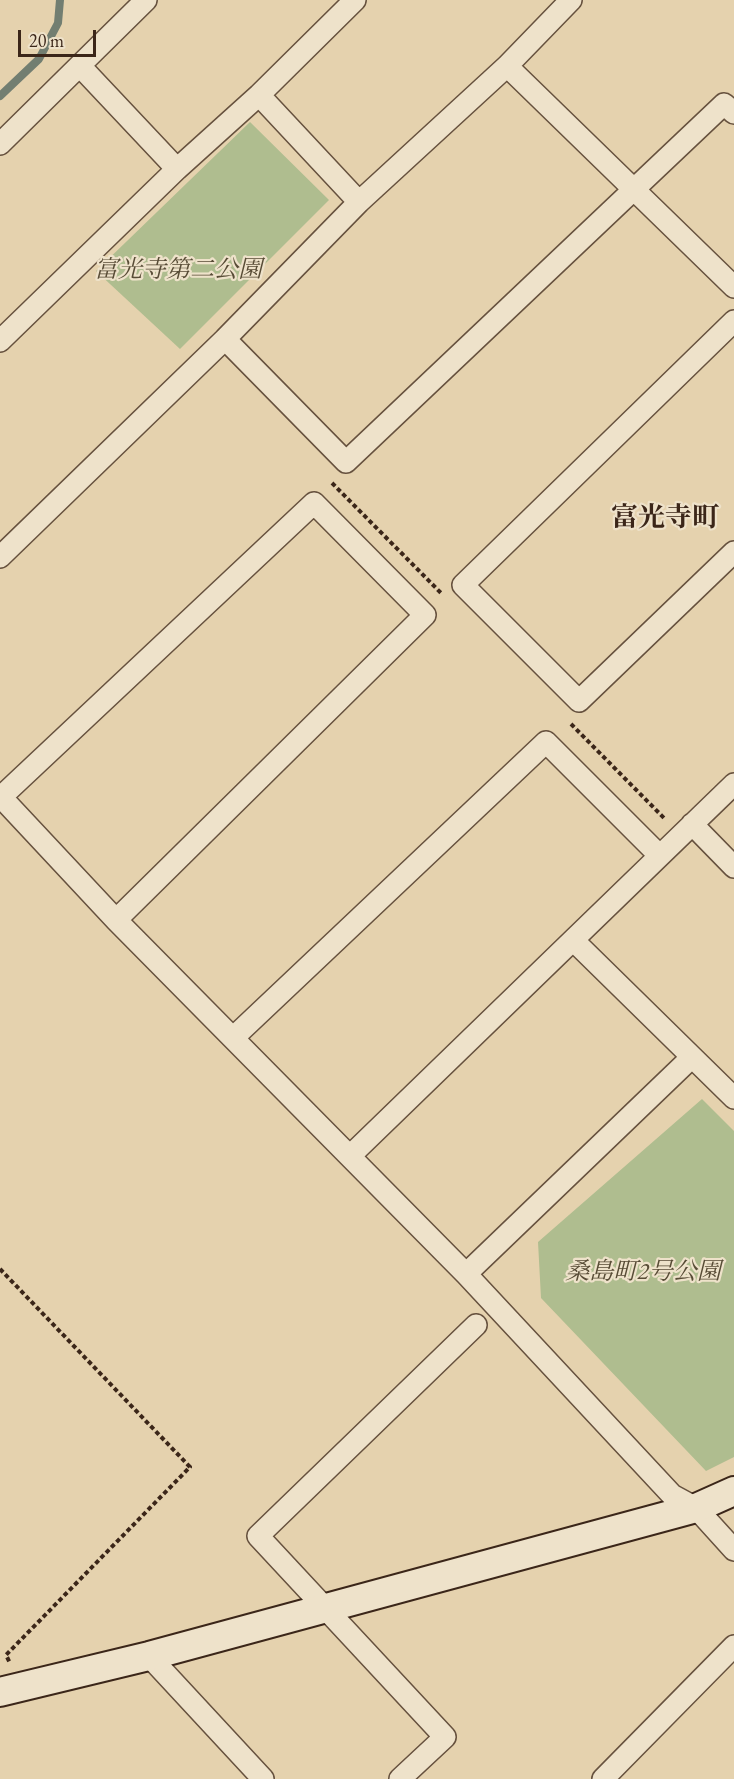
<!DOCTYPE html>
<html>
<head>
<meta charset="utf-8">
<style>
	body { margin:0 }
	#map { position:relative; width:734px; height:1779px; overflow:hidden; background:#e5d2ae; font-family:"EB Garamond",serif }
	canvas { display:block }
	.scale { position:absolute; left:18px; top:30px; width:78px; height:27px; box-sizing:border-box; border:3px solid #3b2619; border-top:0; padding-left:8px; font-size:18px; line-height:21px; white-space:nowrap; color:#3b2619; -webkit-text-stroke:4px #eee2ca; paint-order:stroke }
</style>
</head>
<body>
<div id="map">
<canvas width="734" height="1779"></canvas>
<div class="scale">20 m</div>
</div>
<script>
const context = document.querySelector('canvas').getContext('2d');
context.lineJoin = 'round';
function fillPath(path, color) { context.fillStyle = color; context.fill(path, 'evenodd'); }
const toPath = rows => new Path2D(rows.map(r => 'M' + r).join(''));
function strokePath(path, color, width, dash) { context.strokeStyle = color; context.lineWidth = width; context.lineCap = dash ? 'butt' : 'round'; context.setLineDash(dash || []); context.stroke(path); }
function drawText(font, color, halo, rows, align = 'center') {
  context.font = font + ' "EB Garamond","Noto Serif JP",serif'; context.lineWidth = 4.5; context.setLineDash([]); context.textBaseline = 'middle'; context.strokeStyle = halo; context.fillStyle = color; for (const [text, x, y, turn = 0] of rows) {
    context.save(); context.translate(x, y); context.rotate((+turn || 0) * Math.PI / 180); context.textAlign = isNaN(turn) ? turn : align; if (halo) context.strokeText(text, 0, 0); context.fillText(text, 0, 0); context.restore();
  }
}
const green = toPath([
	[250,122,329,200,180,349,96,271],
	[702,1099,734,1131,734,1457,706,1471,541,1298,538,1242]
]);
const stream = toPath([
	[0,96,39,59,58,23,60,0]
]);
const path = toPath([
	[332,483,441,593],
	[571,724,665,819],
	[0,1269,190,1467,6,1655,10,1663]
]);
const street = toPath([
	[80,66,177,169],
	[507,66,734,287],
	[259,95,359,202],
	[0,144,146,0],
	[734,321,463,585,579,701,734,552],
	[225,339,346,462,724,104,734,113],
	[0,341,177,169,259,95,355,0],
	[0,557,225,339,359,202,507,66,571,0],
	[0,796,116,920,466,1274,672,1495,696,1508,734,1550],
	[1,797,314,503,425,615,116,920],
	[692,824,734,867],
	[574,941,734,1098],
	[234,1037,546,742,659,855],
	[351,1155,734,784],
	[466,1274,692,1057],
	[149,1656,263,1779],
	[400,1779,445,1737,258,1536,476,1325],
	[603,1779,734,1646]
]);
const secondary = toPath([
	[0,1692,149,1656,696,1508,734,1491]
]);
const parkNames = [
	["富光寺第二公園",178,270],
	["桑島町2号公園",643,1272]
];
const quarterNames = [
	["富光寺町",665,519]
];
fillPath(green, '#afbd8f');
strokePath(stream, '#727e71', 8);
strokePath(street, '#66513e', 24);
strokePath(secondary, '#3b2619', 32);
strokePath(path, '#3b2619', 4, [4.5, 3]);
strokePath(street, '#eee2ca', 21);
strokePath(secondary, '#eee2ca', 28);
drawText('italic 24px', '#584c36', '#eee2ca', parkNames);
drawText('bold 27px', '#3b2619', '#eee2ca', quarterNames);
</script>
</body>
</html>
